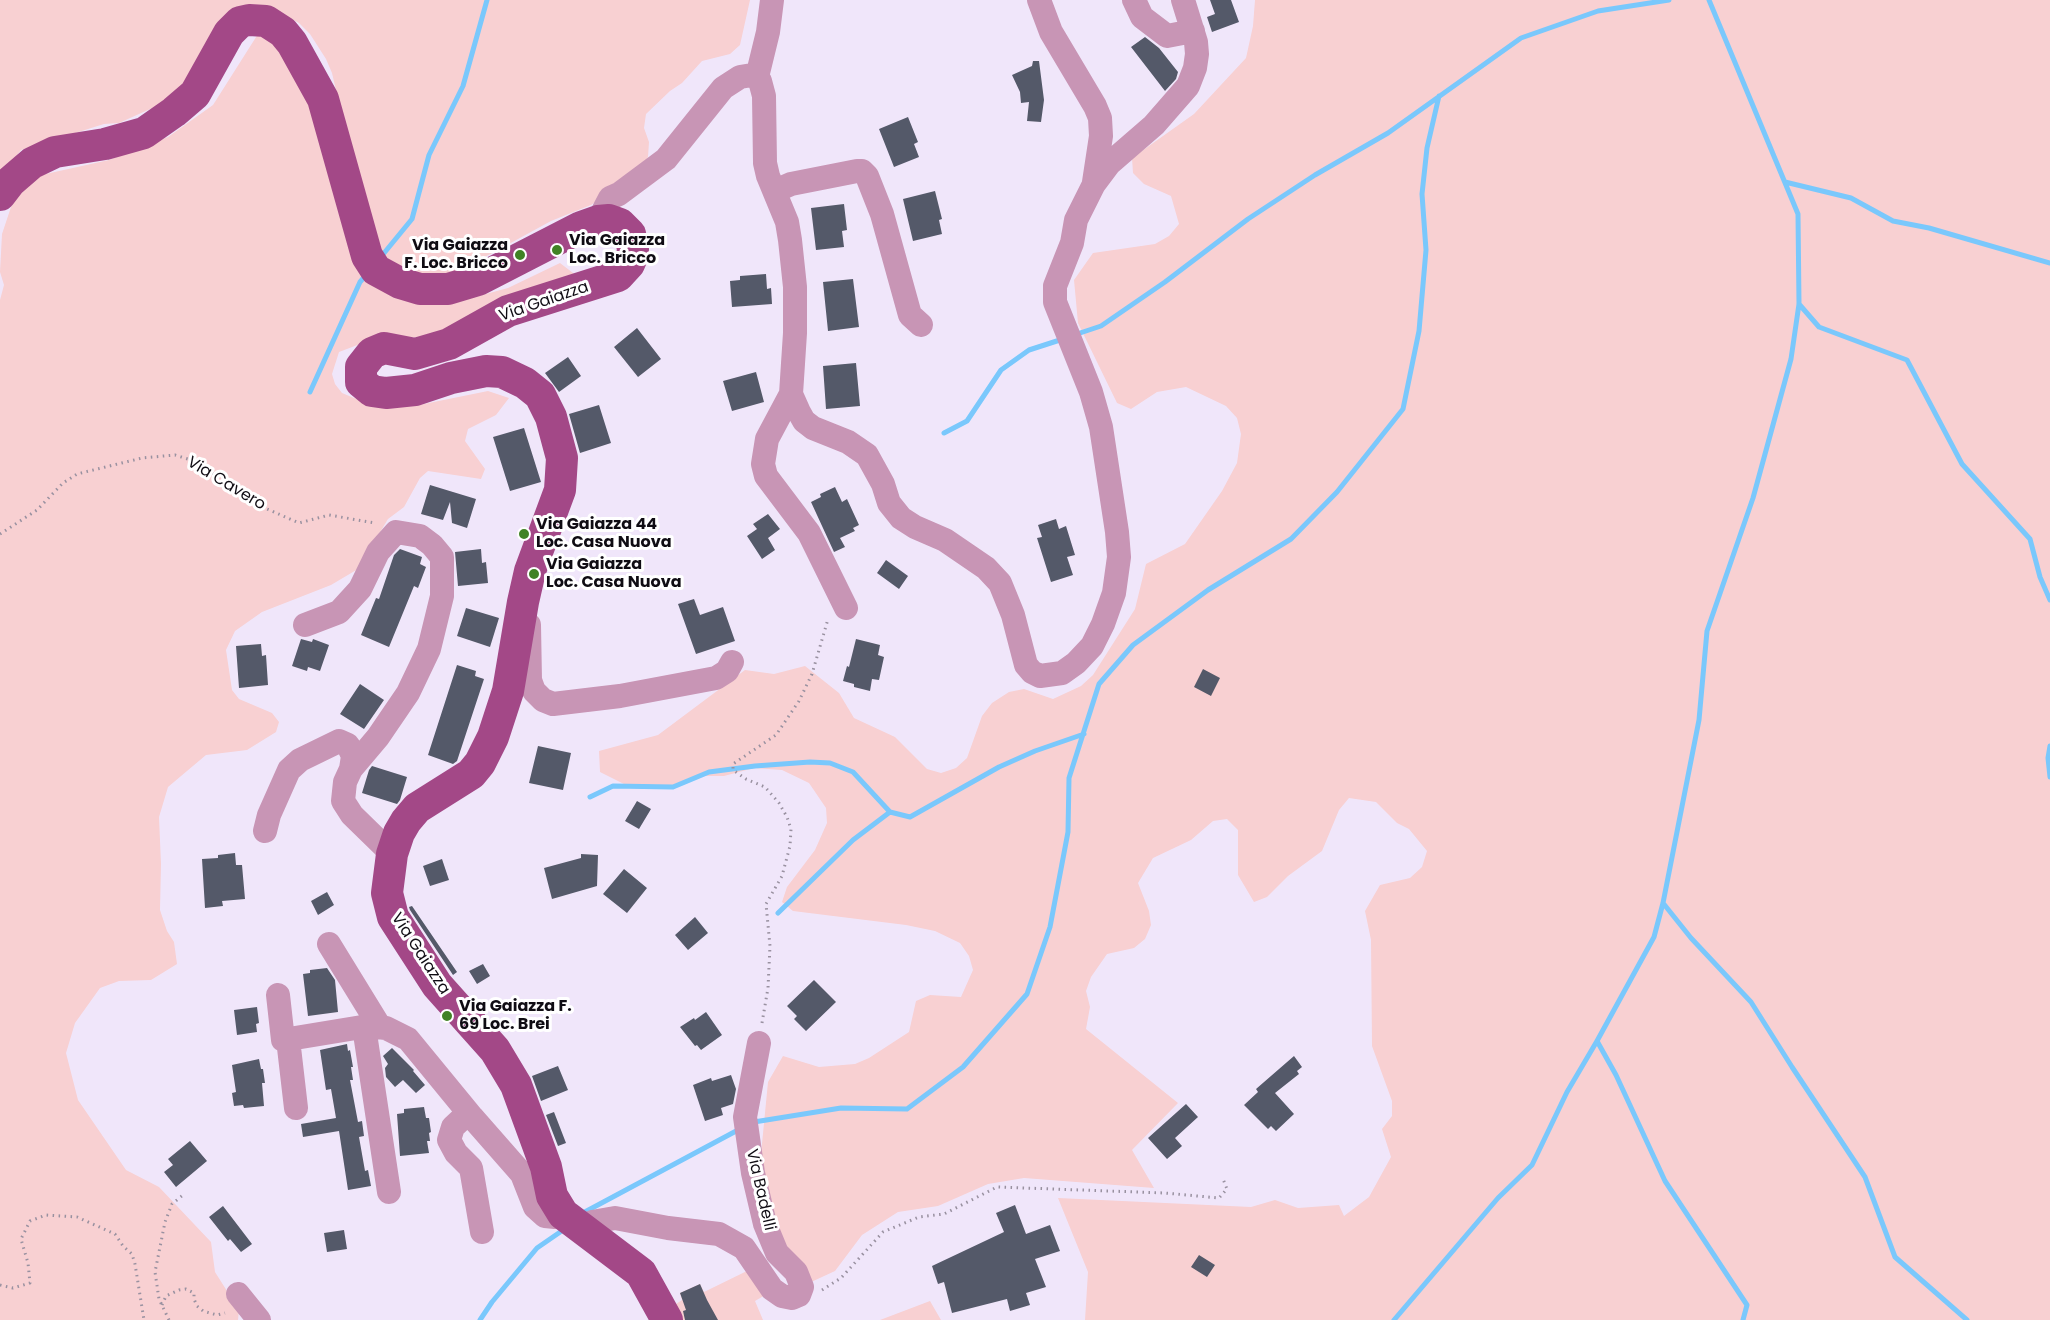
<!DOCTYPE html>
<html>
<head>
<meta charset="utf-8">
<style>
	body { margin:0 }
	canvas { display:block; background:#f0e6fa }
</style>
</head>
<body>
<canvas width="2050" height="1320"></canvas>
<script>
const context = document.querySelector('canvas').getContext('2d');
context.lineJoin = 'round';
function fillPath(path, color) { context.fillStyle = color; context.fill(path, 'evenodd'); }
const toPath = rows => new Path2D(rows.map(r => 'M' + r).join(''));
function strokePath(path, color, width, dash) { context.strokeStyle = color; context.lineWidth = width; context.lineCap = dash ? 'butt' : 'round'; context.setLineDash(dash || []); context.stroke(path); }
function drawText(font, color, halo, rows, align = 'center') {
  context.font = font + ' Poppins,sans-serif'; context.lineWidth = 6; context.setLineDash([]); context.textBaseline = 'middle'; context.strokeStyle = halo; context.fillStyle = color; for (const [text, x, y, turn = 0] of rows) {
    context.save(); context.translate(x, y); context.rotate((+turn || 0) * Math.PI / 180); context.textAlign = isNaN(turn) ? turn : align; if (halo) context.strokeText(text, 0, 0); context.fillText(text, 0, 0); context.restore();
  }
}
const green = toPath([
	[0,0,750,0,740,45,730,54,702,61,682,83,670,91,646,114,644,128,649,142,648,157,640,170,591,205,551,221,452,275,405,275,372,245,332,73,326,59,310,34,299,23,273,9,194,70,176,92,159,105,119,123,104,124,21,150,0,177],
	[1255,0,2050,0,2050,1320,1085,1320,1088,1272,1058,1198,1251,1207,1275,1200,1298,1208,1339,1205,1344,1216,1369,1197,1391,1157,1382,1129,1392,1116,1392,1101,1372,1046,1371,940,1365,911,1380,885,1410,878,1422,867,1427,851,1409,829,1397,823,1376,802,1349,798,1339,810,1322,851,1288,876,1267,897,1254,902,1238,875,1238,830,1227,819,1213,821,1191,840,1153,858,1138,883,1149,911,1151,925,1145,939,1134,948,1107,954,1091,977,1086,991,1090,1007,1086,1029,1178,1103,1132,1150,1154,1188,1024,1178,988,1184,938,1206,898,1212,862,1235,835,1271,809,1283,778,1240,761,1154,768,1082,783,1056,819,1067,855,1064,869,1058,909,1032,916,1001,930,995,961,997,973,970,969,956,960,943,935,931,906,925,793,911,782,902,787,887,815,850,827,823,826,808,809,783,782,770,754,768,724,776,697,776,670,787,640,784,626,785,600,772,599,751,658,735,745,670,774,674,805,666,839,693,854,718,895,737,927,769,941,773,956,768,967,758,982,716,992,703,1009,692,1024,689,1053,699,1081,686,1093,675,1135,609,1146,564,1185,544,1222,491,1237,463,1241,434,1237,418,1226,406,1186,387,1157,392,1131,409,1117,403,1078,323,1074,280,1093,253,1155,244,1169,236,1179,224,1171,196,1144,184,1133,173,1132,158,1194,114,1246,58,1253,26],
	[268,30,318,107,356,250,460,301,508,288,560,263,577,276,433,336,368,341,339,352,332,374,335,384,342,393,366,403,414,406,488,391,509,398,496,415,468,429,465,441,485,469,481,479,428,471,420,478,404,507,388,519,358,569,331,585,262,612,235,631,226,650,232,690,239,699,272,713,279,722,276,732,247,750,206,755,168,787,159,817,161,864,160,910,167,931,174,942,177,964,151,980,119,981,100,988,75,1023,66,1053,78,1100,126,1170,159,1187,211,1242,215,1272,239,1310,238,1320,0,1320,0,300,4,285,0,272,2,234,12,204,32,177,109,160,168,137,213,105,258,34],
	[751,1269,767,1294,755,1301,763,1320,675,1320,670,1308,682,1300,680,1293,700,1284,704,1292],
	[930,1301,941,1320,880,1320]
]);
const stream = toPath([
	[1785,182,1851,198,1893,221,1929,228,2050,263],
	[380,258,412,219,429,155,463,86,487,0],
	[1799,304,1819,327,1907,360,1962,464,2030,539,2040,577,2050,600],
	[1074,335,1101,326,1165,282,1248,219,1315,175,1388,133,1521,38,1598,11,1669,0],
	[310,392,360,282,366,275],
	[944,433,967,421,1001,370,1029,350,1063,339],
	[2050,746,2048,758,2050,777],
	[590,797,613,786,673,787,709,772,755,766,810,762,830,763,853,772,890,812,910,817,999,767,1035,751,1084,734],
	[1663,903,1691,938,1751,1002,1792,1067,1865,1177,1895,1257,1967,1320],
	[778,913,853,840,890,812],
	[1597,1041,1616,1075,1665,1181,1747,1305,1743,1320],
	[754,1122,841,1108,907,1109,963,1067,1027,994,1050,927,1068,832,1069,778,1099,684,1133,645,1208,590,1291,539,1337,492,1403,409,1419,331,1426,250,1422,194,1427,148,1439,96],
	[581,1214,738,1130],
	[480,1320,492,1302,537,1248,566,1228],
	[1394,1320,1498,1198,1532,1165,1567,1092,1597,1041,1654,937,1663,903,1699,720,1707,631,1753,498,1791,359,1799,304,1798,214,1709,0]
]);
const building = toPath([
	[1210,0,1231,0,1239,22,1212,32,1207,17,1215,14],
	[1145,37,1159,48,1178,72,1176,79,1165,91,1131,47],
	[1033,61,1039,61,1044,100,1041,122,1027,121,1029,102,1021,103,1020,92,1012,75,1032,66],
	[908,117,918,142,914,144,919,157,894,167,879,129],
	[935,191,942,219,939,220,942,234,913,241,903,199],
	[844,204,847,230,842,231,844,247,816,250,811,208],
	[766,274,767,289,771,288,772,304,732,307,730,281,740,280,740,276],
	[853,279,859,327,828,331,823,282],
	[637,328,661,359,638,377,614,347],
	[568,357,581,376,559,392,545,373],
	[856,363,860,406,826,409,823,366],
	[756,372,764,402,732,411,723,381],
	[599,405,611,443,580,453,569,414],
	[524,428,541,482,510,491,493,437],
	[430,485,476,499,467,528,452,523,450,502,443,520,421,514],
	[835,487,842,502,847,499,859,525,853,528,855,531,840,538,845,547,834,552,811,502,821,497,820,494],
	[768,514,780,529,768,538,775,550,762,559,747,536,757,529,753,524],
	[1056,519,1059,529,1066,526,1075,555,1067,557,1073,575,1051,582,1037,538,1042,537,1038,525],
	[400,549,422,557,420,564,426,567,418,588,414,586,389,647,361,635,376,598,379,599,394,555],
	[481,549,482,563,486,562,488,583,458,586,455,552],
	[886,560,908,576,899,589,877,573],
	[694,599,700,615,723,607,735,641,696,654,678,604],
	[466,608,499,618,490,647,457,636],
	[301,639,312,642,313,639,329,645,320,671,308,667,307,671,292,666],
	[856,639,880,645,878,655,884,657,879,680,872,679,870,691,854,687,854,684,843,681,847,666,849,667],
	[261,644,262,656,266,655,268,685,239,688,236,646],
	[457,665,476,671,475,676,484,679,457,761,453,764,428,755],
	[1203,669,1220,678,1211,696,1194,687],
	[360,684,384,700,364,729,340,714],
	[538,746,571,753,563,790,529,783],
	[372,766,407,777,400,800,397,804,362,793,369,770],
	[637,801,651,809,639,829,625,821],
	[235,853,236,865,242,865,245,899,222,901,223,906,205,908,202,859,218,858,218,855],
	[581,854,598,855,597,886,552,899,544,868,581,858],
	[442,859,449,880,430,886,423,866],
	[624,869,647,888,627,913,603,894],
	[327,892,334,905,318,915,311,901],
	[412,906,457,972,453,975,410,910,409,907],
	[695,917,708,933,688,950,675,935],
	[483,964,490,976,477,984,469,971],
	[327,968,335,980,338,1012,308,1016,303,974,310,973,310,970],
	[814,980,836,1002,806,1031,794,1019,797,1016,787,1006],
	[257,1007,259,1023,256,1024,257,1032,237,1035,234,1010],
	[706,1012,722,1035,701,1050,697,1045,695,1046,680,1027,694,1018,695,1020],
	[347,1044,348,1051,350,1050,353,1067,351,1067,353,1080,350,1080,358,1122,362,1121,364,1136,359,1137,365,1171,368,1170,371,1186,348,1190,339,1131,303,1137,301,1124,336,1118,331,1089,326,1090,320,1050],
	[392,1048,414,1070,413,1071,425,1085,416,1093,403,1080,395,1087,386,1077,385,1068,388,1064,383,1056],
	[1294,1056,1302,1067,1297,1071,1299,1074,1275,1093,1294,1114,1276,1131,1271,1126,1268,1129,1244,1105,1258,1092,1256,1089],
	[259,1059,261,1069,263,1069,265,1083,262,1083,264,1106,244,1108,243,1105,234,1106,232,1093,236,1092,232,1065],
	[558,1066,568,1090,541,1101,532,1076],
	[731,1075,736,1089,733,1104,721,1108,723,1115,705,1121,693,1085,711,1078,712,1081],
	[1186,1104,1198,1117,1175,1138,1182,1146,1167,1159,1148,1138],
	[424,1107,426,1118,429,1118,431,1132,429,1133,430,1141,427,1141,429,1153,400,1156,397,1114,404,1113,404,1109],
	[554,1112,566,1143,558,1146,546,1115],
	[190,1141,207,1161,176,1187,164,1172,173,1165,168,1159],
	[1015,1205,1026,1234,1050,1225,1060,1251,1035,1259,1046,1287,1026,1293,1030,1305,1010,1311,1007,1299,952,1313,944,1282,938,1284,932,1266,1004,1232,996,1213],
	[223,1206,252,1244,241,1252,230,1239,228,1241,209,1217],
	[344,1230,347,1249,327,1252,324,1233],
	[1199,1255,1215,1265,1207,1277,1191,1267],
	[700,1284,707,1300,718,1320,685,1320,683,1311,686,1310,680,1293]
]);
const path = toPath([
	[0,534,37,510,63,483,77,474,142,458,175,455,194,461,258,505,299,523,329,515,375,523],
	[762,1023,768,988,770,946,766,904,782,876,790,846,791,829,787,817,779,803,765,787,746,779,733,770,733,764,776,735,799,701,812,674,828,619],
	[0,1285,13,1288,30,1283,28,1263,21,1239,30,1221,46,1215,77,1217,115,1234,123,1246,132,1254,135,1264,144,1320],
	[822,1290,841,1278,883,1232,919,1217,944,1214,997,1187,1165,1193,1219,1198,1227,1189,1223,1179],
	[162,1305,166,1296,179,1290,186,1289,194,1293,194,1299,197,1306,203,1311,217,1315,225,1313],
	[169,1320,159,1299,155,1272,165,1222,172,1204,183,1195]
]);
const minor = toPath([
	[1039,0,1051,32,1095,106,1100,118,1101,136,1094,182],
	[1134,0,1142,17,1167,36,1193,31],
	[757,77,768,32,772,0],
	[775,191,791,184,857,171,862,171,867,176,882,214,910,315,921,325],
	[598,221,610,198,619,194,666,159,723,88,740,77,752,75,757,77,760,81,764,96,765,163,768,176,787,222,790,240,795,287,795,333,791,394,799,412,804,421,813,428,848,442,867,455,883,484,889,503,901,518,915,527,945,540,986,568,1000,583,1013,615,1026,665,1032,672,1040,676,1062,673,1076,663,1092,646,1103,624,1114,593,1119,557,1117,532,1101,427,1091,392,1055,302,1055,286,1072,243,1076,220,1094,184,1109,164,1154,125,1188,86,1195,68,1197,54,1196,42,1183,0],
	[791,394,767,439,763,464,766,476,809,533,846,608],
	[305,625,339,612,360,589,378,552,396,532,420,536,432,545,442,557,442,596,429,649,408,693,378,737,351,769,345,782,343,801,352,815,392,854],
	[529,625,530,680,534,691,543,700,553,704,620,696,716,678,727,671,732,662],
	[265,831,269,815,289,770,300,760,339,741,348,745,353,756,351,769],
	[329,944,380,1027],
	[278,995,283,1040,368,1026,386,1028,408,1039,472,1117,522,1174,535,1207,545,1216,555,1217,563,1214],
	[364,1027,389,1192],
	[288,1039,296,1108],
	[468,1113,453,1127,449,1140,456,1153,471,1168,482,1232],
	[583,1231,592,1222,615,1218,668,1228,719,1234,744,1248,772,1289,782,1296,792,1298,799,1295,802,1287,796,1272,777,1253,765,1224,753,1173,745,1117,759,1043],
	[238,1294,259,1320]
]);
const major = toPath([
	[0,195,10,182,32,163,55,152,105,144,144,133,174,112,195,94,229,33,240,22,249,20,266,21,283,32,292,43,323,99,367,256,376,270,400,283,420,289,448,289,478,280,581,227,598,221,609,220,620,224,630,234,633,249,632,257,629,264,618,276,508,311,449,344,415,354,384,348,372,353,361,367,361,382,372,391,386,393,415,390,451,378,486,371,502,372,525,383,540,395,551,417,562,458,560,490,530,571,523,602,508,691,493,737,480,763,471,774,417,808,406,821,399,833,392,854,387,893,393,917,437,985,495,1050,516,1085,546,1167,552,1196,563,1214,641,1273,667,1320]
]);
const markers = [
	[557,250,6,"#408224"],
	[520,255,6,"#408224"],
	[524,534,6,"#408224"],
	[534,574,6,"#408224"],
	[447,1016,6,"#408224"]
];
const poiNames = [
	["Via Gaiazza",569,241],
	["Loc. Bricco",569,259],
	["Via Gaiazza",508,246,"right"],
	["F. Loc. Bricco",508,264,"right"],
	["Via Gaiazza 44",536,525],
	["Loc. Casa Nuova",536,543],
	["Via Gaiazza",546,565],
	["Loc. Casa Nuova",546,583],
	["Via Gaiazza F.",459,1007],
	["69 Loc. Brei",459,1025]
];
const streetNames = [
	["Via Gaiazza",544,302,-19],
	["Via Cavero",226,484,31],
	["Via Gaiazza",420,954,57],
	["Via Badelli",760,1190,77]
];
fillPath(green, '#f8d0d2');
strokePath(stream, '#7ac8fc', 5);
fillPath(building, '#545969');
strokePath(path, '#9991a0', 3, [1.5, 4.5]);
strokePath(minor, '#c895b5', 24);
strokePath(major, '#a34887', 32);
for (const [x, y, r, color] of markers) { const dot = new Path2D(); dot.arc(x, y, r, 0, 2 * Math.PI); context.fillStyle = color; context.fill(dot); strokePath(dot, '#fff', 2); }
drawText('bold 16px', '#0f0c13', '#fff', poiNames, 'left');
drawText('16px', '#0f0c13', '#fff', streetNames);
</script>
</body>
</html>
